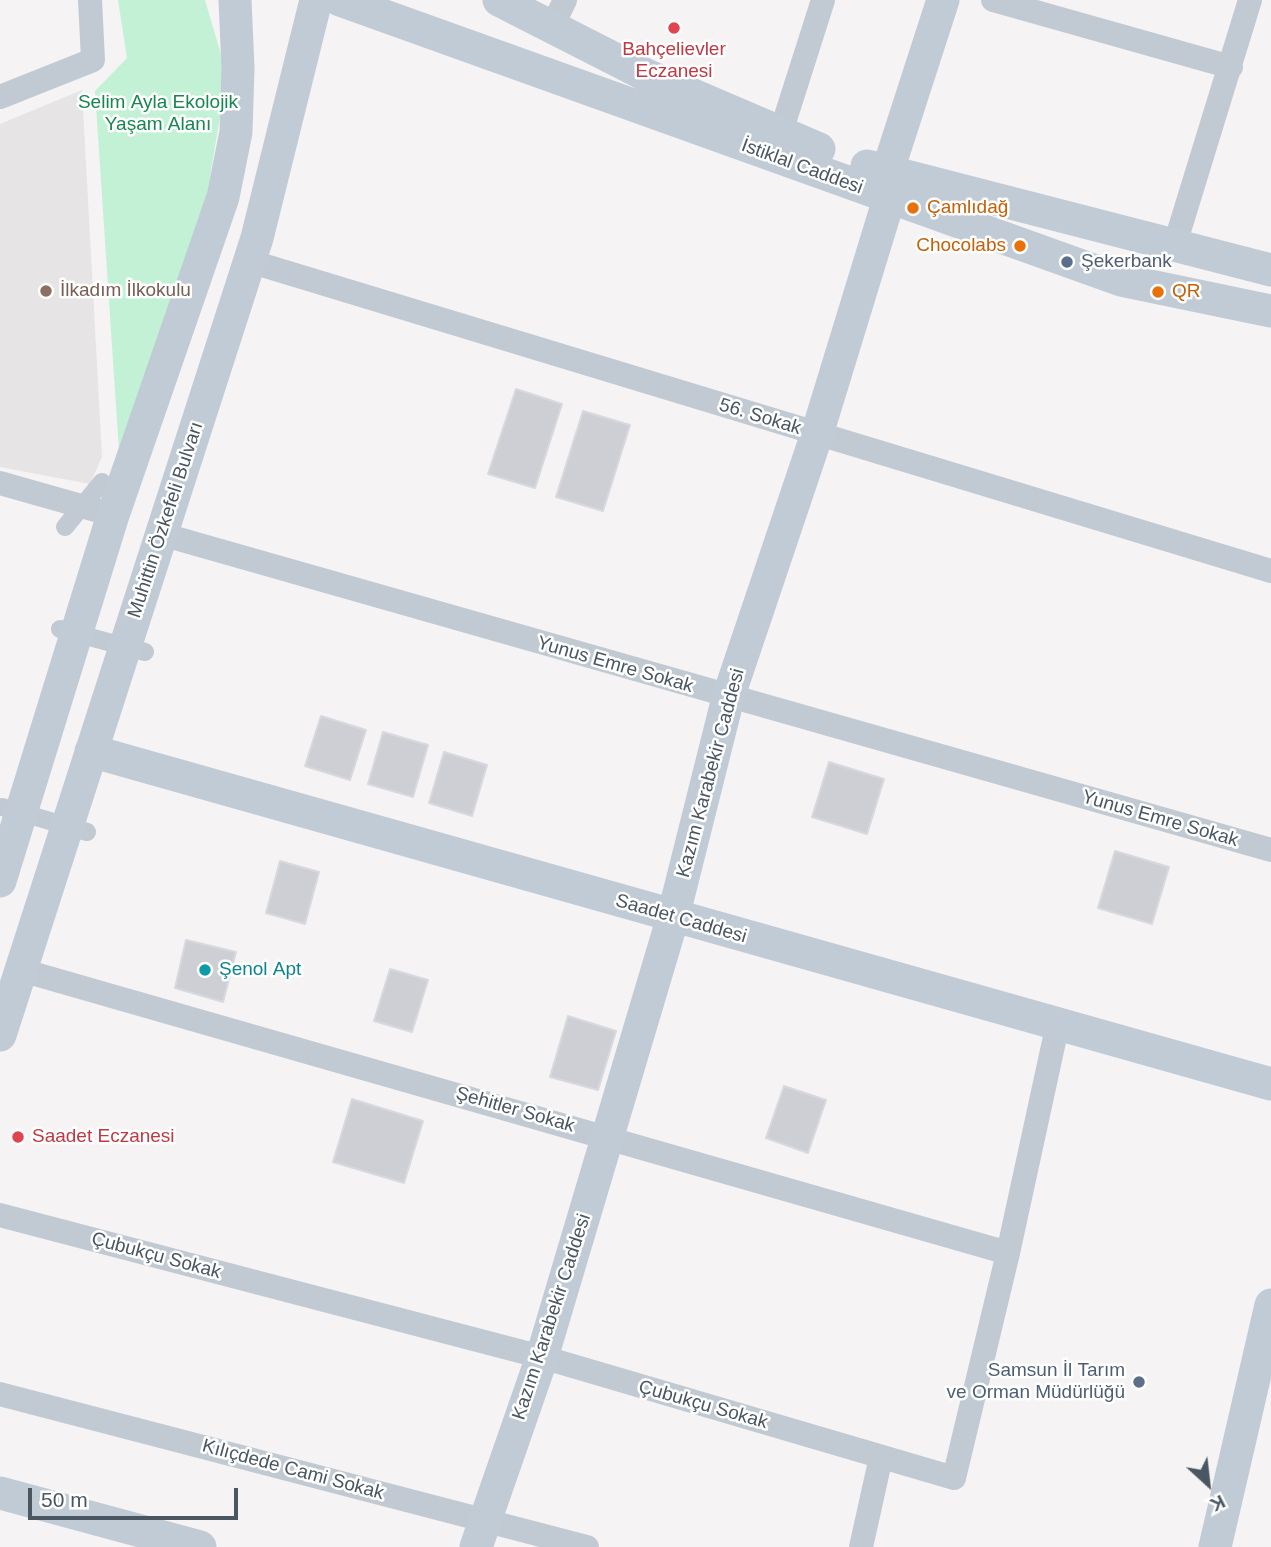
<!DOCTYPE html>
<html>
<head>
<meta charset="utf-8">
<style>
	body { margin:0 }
	#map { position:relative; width:1271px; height:1547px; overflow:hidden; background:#f5f3f3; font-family:Helvetica,sans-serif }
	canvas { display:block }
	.north { position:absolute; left:1173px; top:1449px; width:70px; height:70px; -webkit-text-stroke:5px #fff; paint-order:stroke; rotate:153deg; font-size:19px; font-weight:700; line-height:28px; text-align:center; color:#4a5661 }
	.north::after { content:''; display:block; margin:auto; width:24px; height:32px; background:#4a5661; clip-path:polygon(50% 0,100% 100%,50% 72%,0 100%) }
	.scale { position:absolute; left:28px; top:1488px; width:210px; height:32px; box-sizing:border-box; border:4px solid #4a5661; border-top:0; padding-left:9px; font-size:21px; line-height:24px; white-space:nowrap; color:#4a5661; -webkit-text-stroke:5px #fff; paint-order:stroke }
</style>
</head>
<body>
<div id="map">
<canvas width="1271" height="1547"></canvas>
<div class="north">K</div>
<div class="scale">50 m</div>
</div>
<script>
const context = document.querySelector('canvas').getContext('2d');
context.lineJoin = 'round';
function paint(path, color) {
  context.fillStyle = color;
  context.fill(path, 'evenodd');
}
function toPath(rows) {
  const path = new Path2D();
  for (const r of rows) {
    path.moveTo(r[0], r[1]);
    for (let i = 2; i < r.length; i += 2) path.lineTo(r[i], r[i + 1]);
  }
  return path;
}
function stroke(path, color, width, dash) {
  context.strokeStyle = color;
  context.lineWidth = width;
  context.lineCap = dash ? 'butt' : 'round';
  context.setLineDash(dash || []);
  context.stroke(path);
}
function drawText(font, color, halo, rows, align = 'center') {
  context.font = font + ' Helvetica,sans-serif';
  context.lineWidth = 5;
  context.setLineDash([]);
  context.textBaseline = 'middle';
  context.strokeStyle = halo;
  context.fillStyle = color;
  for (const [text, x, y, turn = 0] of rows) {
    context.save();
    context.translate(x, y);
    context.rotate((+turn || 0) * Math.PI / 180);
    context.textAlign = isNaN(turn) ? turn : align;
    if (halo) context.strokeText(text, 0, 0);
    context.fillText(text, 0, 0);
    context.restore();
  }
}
const education = toPath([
	[82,90,102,457,90,484,0,467,0,124]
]);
const green = toPath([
	[118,0,205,0,227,75,204,212,119,451,95,91,127,58]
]);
const building = toPath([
	[516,389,562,404,535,488,488,474,516,389],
	[583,411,630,425,603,511,556,497,583,411],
	[321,716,366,730,350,780,305,766,321,716],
	[383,732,428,745,413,797,368,784,383,732],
	[444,752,487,765,472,816,429,803,444,752],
	[829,762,884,779,867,834,812,817,829,762],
	[1115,851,1169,867,1152,924,1098,908,1115,851],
	[280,861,319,872,305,924,266,913,280,861],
	[186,940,236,952,223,1002,175,988,186,940],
	[390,969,428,980,412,1032,374,1021,390,969],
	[568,1016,616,1031,598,1090,550,1077,568,1016],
	[784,1086,826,1100,808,1153,766,1138,784,1086],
	[352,1099,423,1121,404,1183,333,1162,352,1099]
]);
const pedestrian = toPath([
	[65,527,102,482],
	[60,629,145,652],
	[2,807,87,832]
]);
const minor = toPath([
	[993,0,1231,67],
	[551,29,565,0],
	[0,97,93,60,90,0],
	[780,135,823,0],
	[1175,244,1250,0],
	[249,261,1271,571],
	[0,483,113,515],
	[161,534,1271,850],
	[21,970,1008,1253],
	[0,1215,542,1357,954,1478,1008,1253,1058,1023],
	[0,1394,587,1547],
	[861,1547,881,1457]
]);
const secondary = toPath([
	[340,0,1121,280,1271,311],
	[499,0,646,75,819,149],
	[867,166,1271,270],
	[91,751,1271,1084],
	[0,881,113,515,223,197,236,132,238,68,235,0],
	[0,1035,257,238,316,0],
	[0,1493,200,1547],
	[476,1547,542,1357,673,917,728,698,817,434,889,199,887,173,943,0],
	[1215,1547,1271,1305]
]);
const markers = [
	[674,28,7,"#e0444e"],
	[913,208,7,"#e8710a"],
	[1020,246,7,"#e8710a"],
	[1067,262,7,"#5c6f8a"],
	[46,291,7,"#8d6e63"],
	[1158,292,7,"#e8710a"],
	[205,970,7,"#0f9aa8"],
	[18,1137,7,"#e0444e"],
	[1139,1382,7,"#5c6f8a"]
];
const healthNames = [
	["Bahçelievler",674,50],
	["Eczanesi",674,72],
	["Saadet Eczanesi",32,1137,"left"]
];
const parkNames = [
	["Selim Ayla Ekolojik",158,103],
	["Yaşam Alanı",158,125]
];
const streetNames = [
	["İstiklal Caddesi",802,167,20],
	["56. Sokak",760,417,17],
	["Muhittin Özkefeli Bulvarı",166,520,-72],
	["Yunus Emre Sokak",615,665,16],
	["Kazım Karabekir Caddesi",711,773,-75],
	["Yunus Emre Sokak",1160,819,16],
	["Saadet Caddesi",681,919,16],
	["Şehitler Sokak",515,1110,16],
	["Çubukçu Sokak",156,1256,15],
	["Kazım Karabekir Caddesi",552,1317,-72],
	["Çubukçu Sokak",703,1405,16],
	["Kılıçdede Cami Sokak",293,1470,15]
];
const foodNames = [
	["Çamlıdağ",927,208],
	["Chocolabs",1006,246,"right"],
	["QR",1172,292]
];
const serviceNames = [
	["Şekerbank",1081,262],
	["Samsun İl Tarım",1125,1371,"right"],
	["ve Orman Müdürlüğü",1125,1393,"right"]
];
const educationNames = [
	["İlkadım İlkokulu",60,291]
];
const cultureNames = [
	["Şenol Apt",219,970]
];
paint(education, '#e6e4e5');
paint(green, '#c3f1d5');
paint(building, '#cdcfd5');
stroke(building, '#d7d9de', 2);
stroke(pedestrian, '#c1cad2', 18);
stroke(minor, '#c1cad2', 24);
stroke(secondary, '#c1cbd6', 33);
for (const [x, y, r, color] of markers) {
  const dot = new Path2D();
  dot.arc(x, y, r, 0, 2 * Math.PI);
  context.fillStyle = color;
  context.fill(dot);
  stroke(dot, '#fff', 2.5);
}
drawText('19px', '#be3a42', '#fff', healthNames);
drawText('19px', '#17864f', '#fff', parkNames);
drawText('19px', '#4a5661', '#fff', streetNames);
drawText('19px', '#c56008', '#fff', foodNames, 'left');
drawText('19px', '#4e5e75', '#fff', serviceNames, 'left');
drawText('19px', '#785e54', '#fff', educationNames, 'left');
drawText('19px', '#0d838f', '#fff', cultureNames, 'left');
</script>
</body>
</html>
